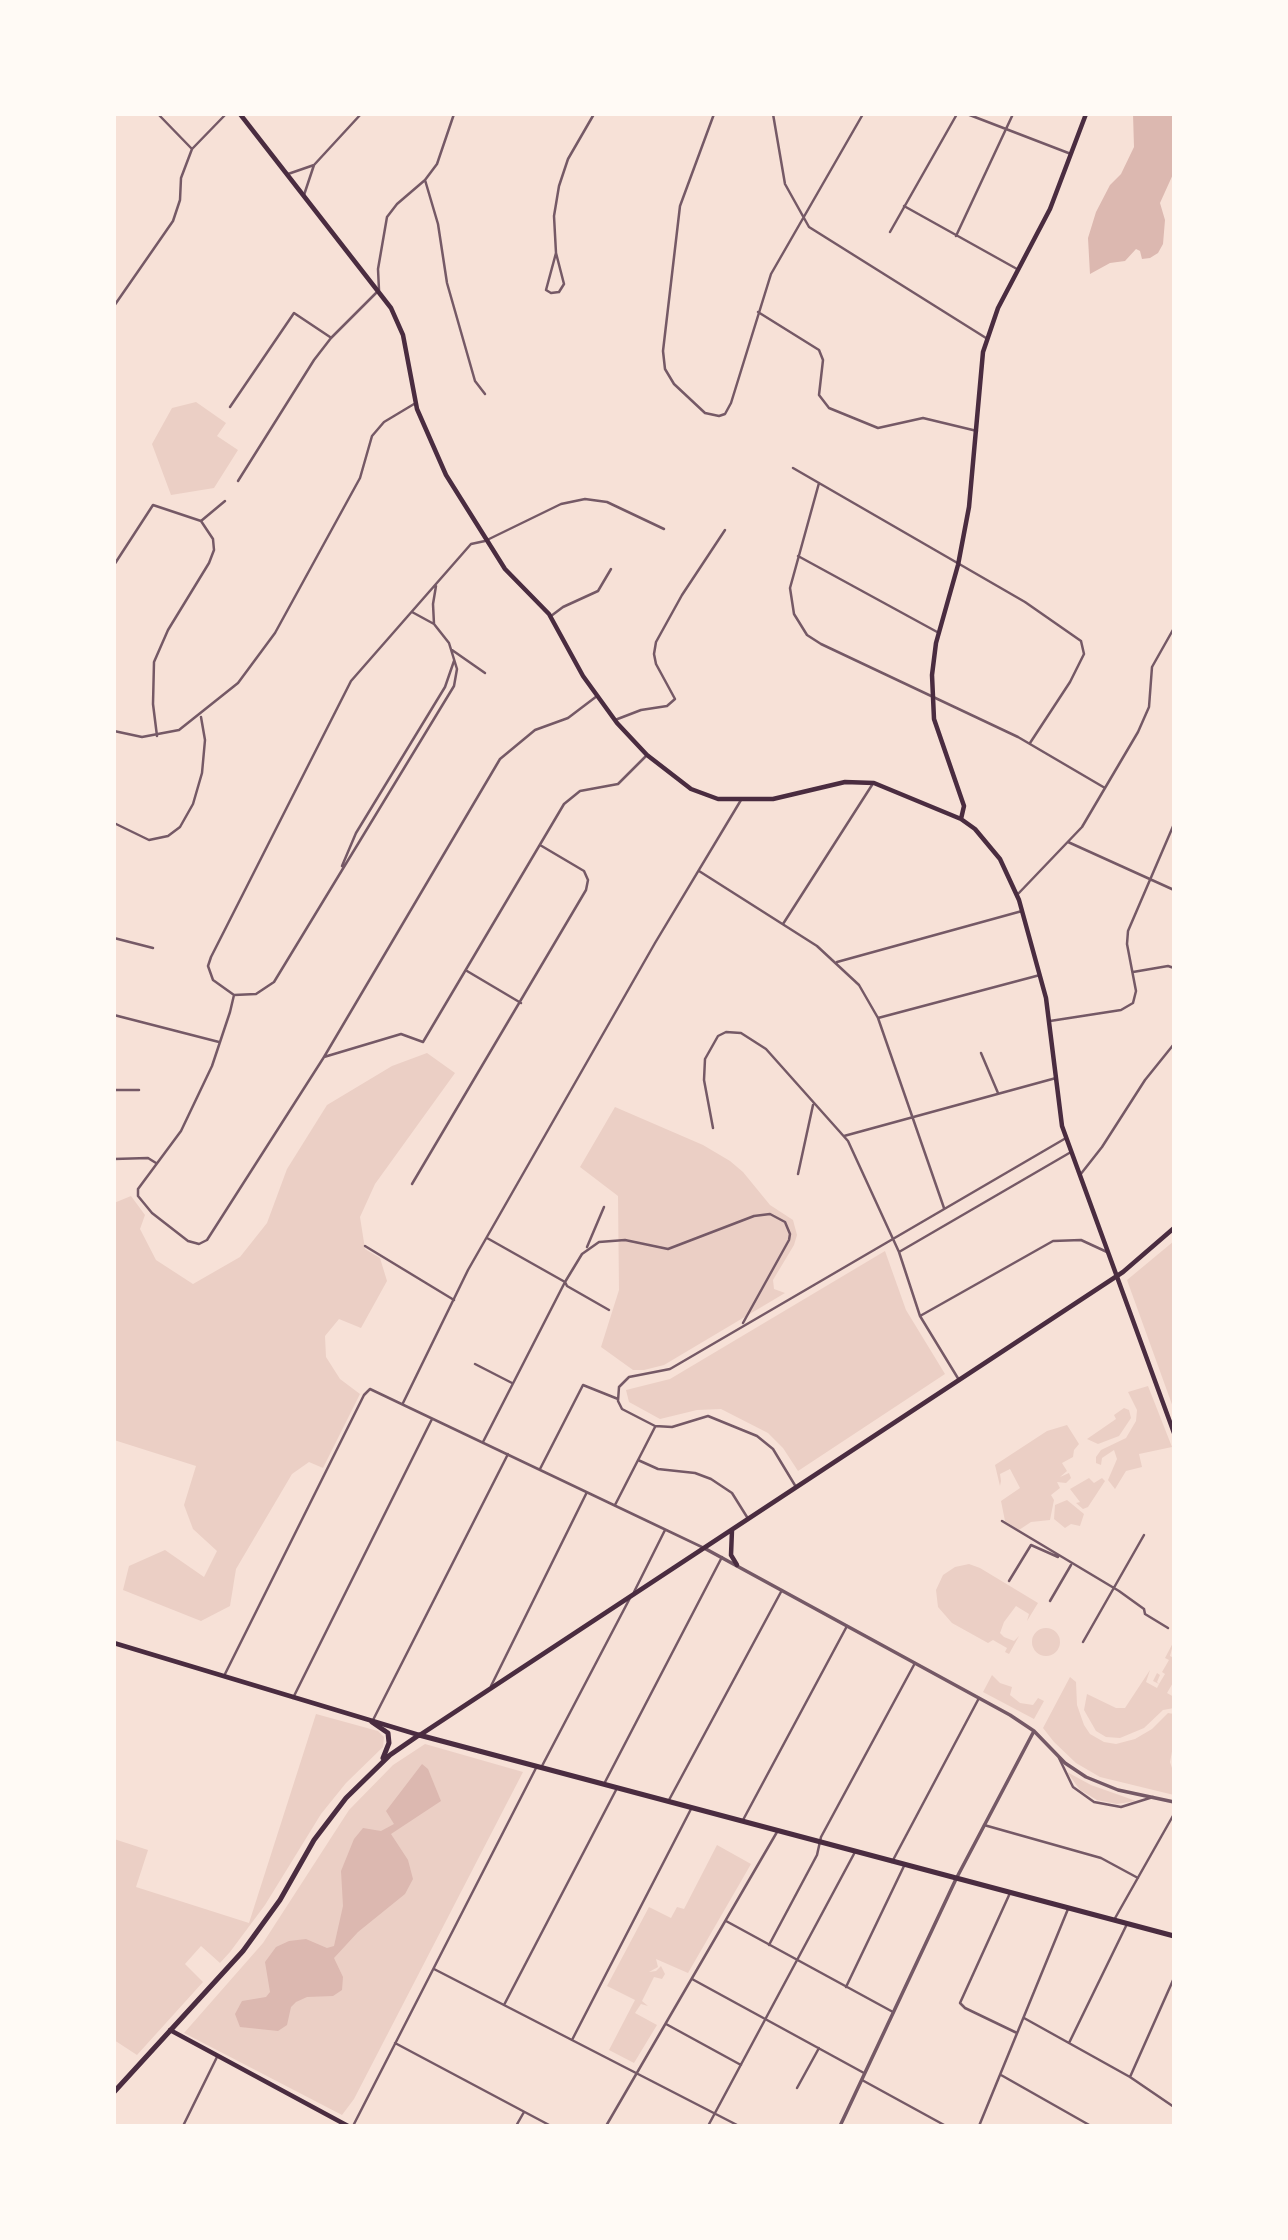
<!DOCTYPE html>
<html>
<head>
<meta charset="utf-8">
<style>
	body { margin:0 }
	#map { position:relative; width:1288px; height:2240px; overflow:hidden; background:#f7e1d7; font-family:"Space Grotesk",sans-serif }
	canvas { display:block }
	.frame { position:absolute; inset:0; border:116px solid #fffaf5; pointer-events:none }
</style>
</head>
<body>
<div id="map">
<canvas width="1288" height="2240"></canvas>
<div class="frame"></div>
</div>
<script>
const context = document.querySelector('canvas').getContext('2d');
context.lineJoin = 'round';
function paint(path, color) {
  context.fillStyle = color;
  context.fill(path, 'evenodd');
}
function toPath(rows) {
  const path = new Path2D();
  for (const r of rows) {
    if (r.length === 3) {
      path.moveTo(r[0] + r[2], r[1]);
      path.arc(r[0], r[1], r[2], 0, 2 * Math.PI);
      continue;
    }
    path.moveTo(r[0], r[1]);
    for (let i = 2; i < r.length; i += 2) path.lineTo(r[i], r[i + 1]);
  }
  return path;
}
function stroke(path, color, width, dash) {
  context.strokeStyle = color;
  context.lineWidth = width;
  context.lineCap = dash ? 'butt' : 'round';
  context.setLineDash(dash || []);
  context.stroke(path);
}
const green = toPath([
	[196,402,226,423,217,436,238,450,214,488,171,495,152,444,172,408],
	[427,1053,455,1073,375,1184,360,1217,365,1249,380,1258,387,1281,361,1328,339,1319,325,1336,326,1357,340,1379,360,1394,323,1468,309,1462,292,1474,236,1569,230,1606,201,1621,123,1590,129,1566,165,1550,204,1577,217,1551,193,1529,184,1505,196,1466,114,1440,114,1203,131,1196,145,1215,140,1229,156,1260,193,1284,240,1257,267,1223,287,1169,327,1105,392,1066],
	[615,1107,703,1145,730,1161,743,1172,770,1205,793,1220,797,1235,794,1245,773,1280,774,1289,785,1293,664,1365,644,1370,633,1370,601,1347,619,1290,618,1196,580,1167],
	[1174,1241,1174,1410,1127,1280],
	[885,1251,906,1310,945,1374,798,1471,783,1448,768,1433,721,1409,697,1410,660,1419,629,1402,626,1390,670,1379],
	[1148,1386,1172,1447,1139,1454,1142,1467,1126,1471,1115,1489,1108,1480,1117,1459,1114,1450,1102,1458,1101,1465,1096,1463,1096,1457,1101,1450,1126,1438,1136,1421,1137,1410,1128,1392],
	[1124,1408,1129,1410,1131,1418,1119,1436,1098,1444,1087,1439,1116,1419,1114,1415],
	[1067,1425,1079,1444,1074,1450,1073,1457,1062,1463,1067,1471,1060,1477,1069,1473,1071,1478,1066,1483,1057,1482,1060,1488,1051,1495,1054,1500,1050,1520,1031,1522,1019,1530,1005,1521,1001,1501,1020,1488,1010,1469,1000,1474,1001,1481,1000,1486,995,1465,1047,1431],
	[1089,1478,1094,1483,1102,1478,1105,1481,1088,1507,1083,1509,1076,1503,1080,1502,1070,1489],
	[1067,1500,1084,1514,1080,1526,1071,1524,1065,1528,1054,1519,1055,1505],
	[969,1564,980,1568,1038,1603,1027,1621,1029,1614,1016,1606,1004,1622,1000,1633,1004,1637,1014,1641,1019,1636,1009,1654,1005,1652,1007,1648,993,1640,988,1643,952,1623,938,1607,936,1590,943,1575,955,1567],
	[1046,1642,14],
	[1174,1641,1170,1656,1174,1658,1174,1681,1167,1693,1174,1697,1174,1708,1163,1710,1144,1728,1120,1738,1106,1737,1096,1731,1084,1710,1087,1694,1116,1708,1125,1708,1150,1670,1146,1682,1157,1688,1159,1684,1153,1681,1157,1673,1160,1675,1157,1682,1159,1684,1165,1674,1162,1672,1169,1660,1165,1658],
	[992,1675,1000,1683,1012,1687,1010,1695,1020,1703,1033,1705,1038,1698,1044,1701,1034,1719,983,1692],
	[1070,1677,1076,1682,1077,1705,1084,1725,1090,1734,1104,1742,1116,1744,1135,1739,1152,1729,1168,1713,1174,1714,1174,1741,1170,1762,1174,1774,1174,1795,1100,1777,1076,1763,1054,1742,1043,1728],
	[316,1714,378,1731,384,1737,383,1747,346,1783,321,1814,265,1905,230,1952,220,1963,201,1946,185,1964,203,1982,137,2055,114,2040,114,1839,148,1850,136,1887,249,1923],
	[425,1744,523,1772,354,2099,342,2115,184,2033,263,1943,349,1810,393,1765],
	[1067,1772,1091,1785,1136,1801,1117,1804,1097,1800,1080,1790],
	[717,1845,751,1864,688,1973,656,1959,658,1967,649,1972,656,1971,661,1966,665,1974,662,1979,654,1977,642,2001,648,2006,641,2004,635,2013,657,2025,634,2063,609,2050,635,2000,607,1986,649,1907,671,1918,677,1907,684,1909]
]);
const water = toPath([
	[1133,114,1174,114,1174,172,1160,203,1165,220,1163,244,1158,253,1150,258,1142,259,1140,251,1136,249,1125,261,1110,263,1090,274,1088,238,1096,212,1110,185,1121,174,1134,147],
	[422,1764,428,1769,441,1801,391,1834,408,1860,413,1879,405,1894,358,1932,334,1958,343,1977,342,1990,333,1996,307,1997,296,2002,291,2007,287,2025,278,2031,240,2027,235,2014,242,2001,266,1997,270,1992,265,1962,276,1947,289,1941,306,1939,327,1948,334,1946,343,1906,341,1871,354,1839,363,1828,381,1831,394,1824,386,1811]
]);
const pedestrian = toPath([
	[1002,1521,1119,1591,1144,1609,1145,1614,1168,1628],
	[1009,1581,1031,1545,1058,1557],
	[1050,1601,1071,1565],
	[1083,1642,1144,1535]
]);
const minor = toPath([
	[158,114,192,149],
	[714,114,680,206,663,351,665,369,674,384,705,413,719,416,725,414,731,403,771,274,863,114],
	[773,114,785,184,809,227,986,338],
	[967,114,1071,154],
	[288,174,314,165],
	[425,180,438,224,447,283,475,381,485,394],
	[304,195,314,165,361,114],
	[904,206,1017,269],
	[890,232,957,114],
	[956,236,1013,114],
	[556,253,546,290,551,293,559,292,564,284,556,253,554,216,559,186,568,159,594,114],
	[114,306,173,221,180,200,181,178,192,149,226,114],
	[758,312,819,350,823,360,819,395,829,408,878,428,923,418,977,431],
	[230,407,294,313,330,337],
	[793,468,1025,602,1081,641,1084,654,1070,682,1030,743],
	[238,481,314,360,331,338,379,290,378,269,387,217,397,204,425,180,437,164,454,114],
	[819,483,790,588,794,614,807,635,821,644,1018,737,1105,788],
	[201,521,225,501],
	[798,556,939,633],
	[114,565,153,505,201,521,213,539,214,550,209,563,168,630,154,662,153,704,157,736],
	[551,616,563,607,598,591,611,569],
	[434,624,433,604,436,586],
	[452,650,485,673],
	[597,696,568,718,535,730,500,759,324,1057,207,1240,199,1244,188,1241,152,1213,138,1196,138,1189,181,1131,212,1066,230,1012,234,995,213,980,208,966,211,957,351,681,471,544,485,541,561,504,585,499,607,502,664,529],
	[615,720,641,710,667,706,675,699,656,664,654,654,656,642,682,595,725,530],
	[114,731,142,737,179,730,238,683,275,633,360,478,372,436,384,422,414,404],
	[114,823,149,840,168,836,180,827,193,804,202,773,205,740,201,717],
	[1068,842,1174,890],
	[342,866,356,833,445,687,454,661],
	[699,871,817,946,859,985,878,1018,944,1208],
	[1017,895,1082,827,1138,732,1149,707,1152,667,1174,628],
	[783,924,872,785],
	[114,938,153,948],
	[837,962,1022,911],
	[467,971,521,1003],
	[1133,972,1168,966,1174,968],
	[234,995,256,994,274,982,454,686,457,669,449,643,434,624,412,612],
	[114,1015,219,1042],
	[878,1018,1040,975],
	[1050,1021,1121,1010,1133,1003,1136,991,1127,944,1128,931,1174,824],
	[981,1053,998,1093],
	[324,1057,401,1034,423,1042,564,804,580,791,618,784,646,756],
	[114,1090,139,1090],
	[713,1128,704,1080,705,1059,718,1036,726,1032,741,1033,766,1049,848,1141,899,1252,920,1316,959,1380],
	[844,1136,1056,1078],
	[114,1159,148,1158,156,1163],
	[798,1174,813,1105],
	[1080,1175,1102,1147,1145,1080,1174,1044],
	[412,1184,586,890,588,880,584,871,540,845],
	[487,1238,565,1282,582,1254,599,1242,625,1240,668,1249,754,1216,770,1214,785,1222,790,1234,789,1240,743,1323],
	[365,1246,454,1300],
	[587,1247,604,1207],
	[899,1252,1071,1152],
	[920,1316,1053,1241,1081,1240,1107,1252],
	[475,1364,512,1383],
	[403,1403,468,1270,655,943,741,800],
	[483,1442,565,1282,567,1286,609,1310],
	[638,1460,658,1469,695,1473,711,1479,732,1493,747,1517],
	[540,1469,583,1385,618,1399],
	[796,1487,773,1449,757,1436,708,1416,672,1427,655,1426,622,1409,618,1401,619,1387,629,1377,670,1369,1066,1138],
	[615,1505,655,1427],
	[634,1592,665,1530],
	[224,1676,364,1395,370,1389,704,1548],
	[491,1686,587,1492],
	[293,1698,432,1419],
	[372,1722,508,1454],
	[1059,1758,1073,1787,1094,1802,1121,1807,1153,1797],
	[542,1766,630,1598],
	[604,1784,722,1557],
	[669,1800,782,1590],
	[743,1820,847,1626],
	[984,1825,1101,1858,1138,1878],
	[892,1862,979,1698],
	[1010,1893,960,2003,965,2008,1017,2033],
	[1114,1920,1174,1814],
	[726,1921,893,2012],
	[769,1945,817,1855,821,1837,915,1663],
	[434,1969,739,2126],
	[692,1979,864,2073],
	[846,1987,904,1866],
	[504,2005,616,1790],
	[1024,2018,1130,2077,1174,2107],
	[666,2024,741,2065],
	[572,2040,691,1809],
	[395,2043,551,2126],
	[1069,2043,1127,1924],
	[1001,2075,1091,2126],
	[1130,2077,1174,1978],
	[862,2080,946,2126],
	[797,2088,819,2048],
	[183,2126,217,2057],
	[353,2126,536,1768],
	[516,2126,524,2112],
	[606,2126,777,1832],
	[708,2126,855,1852],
	[979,2126,1068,1909]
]);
const tertiary = toPath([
	[704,1548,1010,1715,1034,1731,1065,1763,1086,1777,1118,1790,1174,1802],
	[840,2126,956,1879,1034,1731]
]);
const secondary = toPath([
	[240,114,391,308,403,335,417,409,446,475,505,569,549,614,583,676,617,723,647,755,691,789,718,799,773,799,845,782,874,783,961,819,975,829,1000,859,1019,900,1046,998,1062,1126,1174,1433],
	[961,819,964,806,934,719,932,675,936,643,958,565,969,507,983,352,998,308,1050,209,1086,114],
	[114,1643,419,1735],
	[170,2030,348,2126]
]);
const primary = toPath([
	[732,1530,731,1555,737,1565],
	[420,1735,1123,1272,1174,1228]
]);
const trunk = toPath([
	[372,1722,388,1733,389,1743,383,1758],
	[114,2092,243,1951,280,1900,314,1840,346,1798,390,1755,419,1735,1174,1936]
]);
paint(green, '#ebcfc5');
paint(water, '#dcb8b0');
stroke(pedestrian, '#755966', 2.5);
stroke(minor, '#755966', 2.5);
stroke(tertiary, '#755966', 3.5);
stroke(secondary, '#4a2c40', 4.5);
stroke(primary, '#4a2c40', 4.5);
stroke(trunk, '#4a2c40', 5);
</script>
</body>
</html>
